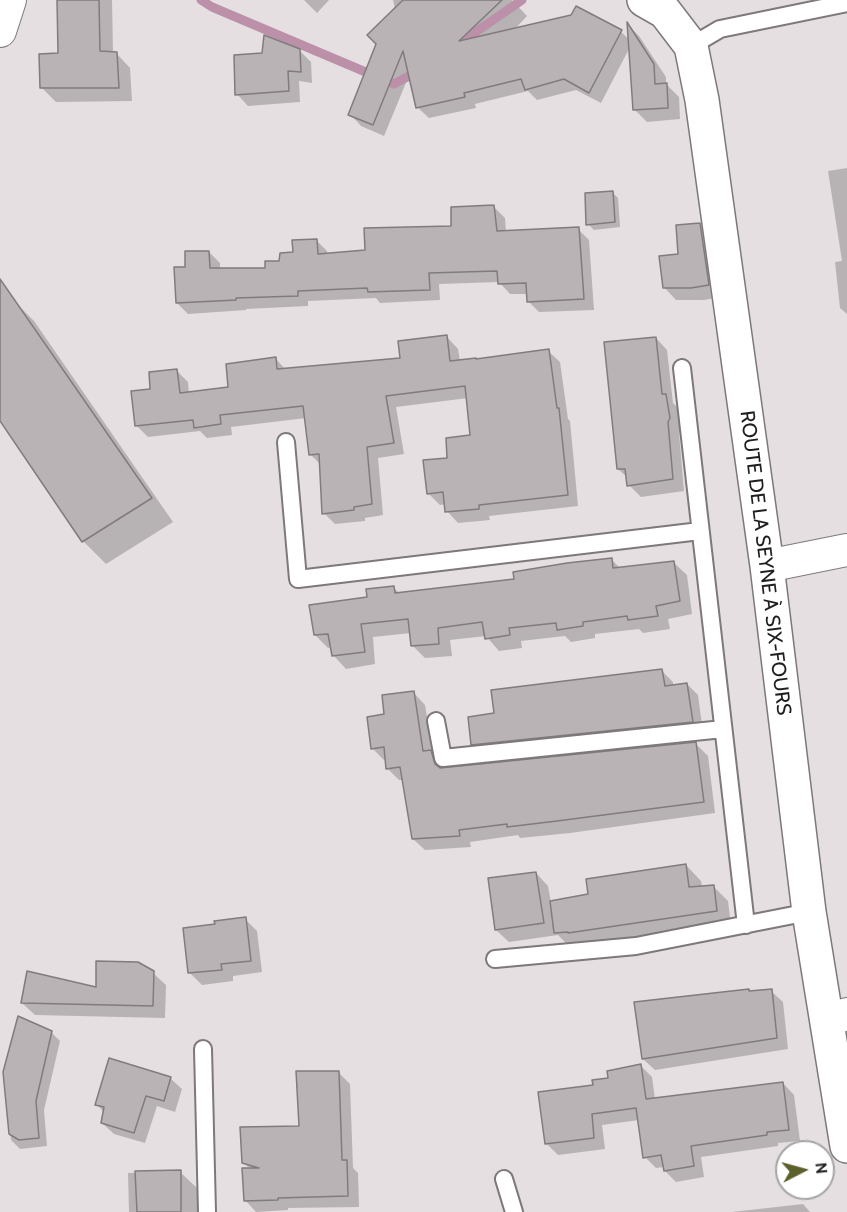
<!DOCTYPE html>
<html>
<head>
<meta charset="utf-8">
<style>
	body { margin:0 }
	#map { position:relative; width:847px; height:1212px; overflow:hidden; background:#e5dfe2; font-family:Cabin,sans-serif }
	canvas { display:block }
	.north { position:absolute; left:775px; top:1140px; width:60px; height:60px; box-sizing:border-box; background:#fff; border:2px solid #a5a5a5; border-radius:50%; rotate:84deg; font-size:16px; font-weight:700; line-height:24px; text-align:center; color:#1f1d1e }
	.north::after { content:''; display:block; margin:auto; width:21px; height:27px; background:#5d602d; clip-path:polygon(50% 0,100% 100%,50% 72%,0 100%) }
</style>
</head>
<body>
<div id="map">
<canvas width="847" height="1212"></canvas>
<div class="north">N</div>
</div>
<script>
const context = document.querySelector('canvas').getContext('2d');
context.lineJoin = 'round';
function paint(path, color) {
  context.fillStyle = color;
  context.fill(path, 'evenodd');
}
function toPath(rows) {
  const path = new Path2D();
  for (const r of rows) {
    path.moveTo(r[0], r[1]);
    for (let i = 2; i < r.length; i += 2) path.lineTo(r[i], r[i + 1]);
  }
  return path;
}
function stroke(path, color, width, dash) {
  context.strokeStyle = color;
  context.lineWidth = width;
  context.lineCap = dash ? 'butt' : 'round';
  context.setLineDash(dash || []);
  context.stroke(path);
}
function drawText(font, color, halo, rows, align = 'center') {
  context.font = font + ' Cabin,sans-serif';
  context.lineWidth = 5;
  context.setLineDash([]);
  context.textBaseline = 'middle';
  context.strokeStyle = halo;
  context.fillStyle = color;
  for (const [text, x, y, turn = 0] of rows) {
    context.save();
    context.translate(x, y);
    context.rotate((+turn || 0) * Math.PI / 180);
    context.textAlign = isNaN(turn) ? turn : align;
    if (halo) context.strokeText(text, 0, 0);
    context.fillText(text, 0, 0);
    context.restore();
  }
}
const shadow = toPath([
	[58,0,112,0,113,53,116,53,130,68,132,101,56,102,42,88,59,55],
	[304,0,329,0,317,13],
	[393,0,512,0,527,16,514,30,572,17,577,8,621,32,630,40,629,26,639,36,666,77,666,84,679,97,680,119,647,122,634,109,630,47,601,103,576,90,537,100,528,91,475,104,476,108,429,118,417,107,410,73,384,136,361,126,350,114,395,9],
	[299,50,311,62,312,83,299,81,300,102,248,106,237,94],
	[847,168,847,314,840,308,835,262,842,261,828,171],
	[612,192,618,198,620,227,594,230,588,224],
	[494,207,505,218,506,232,578,229,589,240,594,310,539,312,528,301,528,294,510,294,499,282,439,284,440,300,380,303,376,298,308,301,308,306,246,309,246,310,188,314,177,303,187,268,209,252,220,263,220,269,267,270,316,240,327,251,327,255,367,252,452,227],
	[700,224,712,237,720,297,704,300,676,300,664,287,680,256],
	[0,291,11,298,34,321,173,522,106,564,83,541,0,418],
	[447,337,458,349,460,361,548,351,560,362,568,419,570,421,578,506,489,516,490,520,458,523,447,511,446,504,440,505,428,493,448,459,472,437,468,398,396,407,404,454,378,458,383,515,365,518,365,521,335,524,324,513,321,465,310,454,306,418,231,427,232,435,207,438,200,431,148,437,136,425,152,390,177,371,188,382,189,394,229,388,276,359,286,370,402,359],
	[656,338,667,350,673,403,677,407,681,433,679,433,684,491,641,497,629,485,628,478,618,469],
	[612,560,621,569,674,563,687,575,692,614,668,619,670,629,643,633,639,629,595,634,595,638,571,642,565,636,521,641,522,648,499,651,486,636,450,640,452,656,425,658,412,645,411,633,373,637,375,664,346,669,334,656,332,647,328,648,315,635,369,599,393,587,400,594,515,580],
	[662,671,673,682,673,686,687,684,698,695,703,732,484,755,473,744,495,715],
	[414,693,425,705,433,754,442,763,444,769,696,744,708,756,715,813,570,833,520,838,518,835,470,842,471,847,425,850,413,839,404,780,399,780,387,768,387,760,384,760,372,748,386,715],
	[686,865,701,881,702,887,713,886,728,901,731,926,571,948,558,935,509,942,496,930,536,873,548,886,551,903,590,895],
	[245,919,257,931,262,972,233,976,233,981,202,985,190,973],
	[153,973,166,985,165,1018,35,1015,22,1003,97,989],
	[771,991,783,1002,788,1049,655,1070,643,1059],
	[51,1032,60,1041,44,1110,47,1146,20,1149,11,1140,5,1072],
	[641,1066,652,1077,655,1099,783,1083,794,1095,800,1141,778,1143,778,1146,701,1157,704,1177,676,1182,665,1171,664,1167,656,1168,645,1157,639,1120,602,1125,605,1149,558,1155,546,1143,595,1086],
	[339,1073,350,1084,353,1168,358,1173,359,1207,288,1208,288,1210,256,1212,245,1200,251,1170,244,1163,300,1127],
	[170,1078,182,1089,175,1112,157,1106,145,1143,114,1134,102,1123,104,1112,96,1104],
	[180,1172,197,1188,197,1212,129,1212,128,1173],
	[803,1204,810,1212,732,1212]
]);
const stream = toPath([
	[201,0,212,7,394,84,418,71],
	[454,47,522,0]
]);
const building = toPath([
	[57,0,99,0,100,51,117,52,119,88,40,88,39,54,58,53,57,0],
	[403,0,502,0,459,41,571,15,576,6,622,30,589,93,564,79,525,90,521,79,464,93,465,97,416,108,403,51,373,125,348,115,376,44,367,35,403,0],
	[627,22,654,64,655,84,667,83,668,108,633,110,627,22],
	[264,35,300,49,301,72,288,71,289,91,235,95,234,55,262,53,264,35],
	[613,191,615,222,586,225,585,193,613,191],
	[494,205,497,231,579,227,584,299,527,302,526,283,498,284,497,271,429,273,430,290,368,292,367,288,298,291,298,296,236,298,236,300,176,303,174,267,185,267,185,251,209,251,210,268,265,268,265,261,279,261,280,253,293,252,292,240,317,239,318,254,365,250,364,228,451,226,451,207,494,205],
	[700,223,709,285,691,288,663,288,659,256,678,254,676,225,700,223],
	[0,279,152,498,82,542,0,421,0,279],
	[447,335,450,361,476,358,476,359,549,349,557,408,559,408,568,495,479,505,479,509,445,512,443,492,427,494,423,460,447,458,446,438,470,435,465,386,386,396,394,443,367,447,372,504,354,507,354,510,322,514,319,454,309,455,303,406,220,415,221,424,194,428,193,420,135,426,131,391,150,389,149,372,177,369,180,393,228,387,226,364,276,357,277,369,400,358,398,341,447,335],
	[656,337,662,394,666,394,670,418,668,422,673,479,627,486,625,469,617,469,604,342,656,337],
	[612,558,613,568,674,561,680,601,656,606,658,616,628,620,627,616,583,622,583,626,557,630,556,623,509,628,510,635,485,639,482,622,438,628,439,644,411,646,408,619,361,624,365,652,332,656,328,634,314,635,309,605,367,597,366,589,394,586,395,593,514,579,513,572,567,563,612,558],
	[662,669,665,686,687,683,693,722,471,745,468,717,494,713,491,690,662,669],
	[414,691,423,751,431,750,435,764,440,768,696,742,704,802,557,821,507,827,507,824,459,830,460,836,412,839,400,767,386,769,384,747,371,749,367,717,384,714,382,695,414,691],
	[686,864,689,887,714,885,717,911,568,933,568,932,554,933,550,901,588,894,586,879,686,864],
	[536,872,544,923,495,930,488,878,536,872],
	[246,917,251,961,221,964,222,970,188,973,183,928,215,924,214,921,246,917],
	[96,961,138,962,154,971,153,1006,21,1003,27,971,96,987,96,961],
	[749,989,749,991,772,989,777,1038,642,1059,634,1002,749,989],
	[18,1016,52,1031,36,1101,39,1138,19,1140,9,1134,3,1072,18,1016],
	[109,1058,171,1077,164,1101,146,1096,134,1133,101,1123,104,1107,95,1105,109,1058],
	[641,1064,646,1099,783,1082,789,1130,767,1132,767,1135,691,1146,694,1166,664,1171,661,1155,643,1158,636,1108,592,1114,594,1138,545,1144,538,1092,593,1085,592,1080,608,1078,607,1071,641,1064],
	[296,1071,339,1071,342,1160,347,1160,348,1196,278,1198,278,1200,244,1201,242,1168,259,1168,242,1163,240,1127,299,1126,296,1071],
	[181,1170,181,1212,137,1212,135,1171,181,1170]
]);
const lane = toPath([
	[691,46,720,29,847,3],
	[682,368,746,925],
	[286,442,298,579,700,531],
	[436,721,443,758,723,729],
	[495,959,636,946,809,912],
	[203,1049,207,1212],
	[504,1179,514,1212]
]);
const street = toPath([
	[0,31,10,0],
	[767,566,847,550],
	[827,1020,847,1014]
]);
const secondary = toPath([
	[644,0,665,12,691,46,702,100,767,566,809,912,847,1146]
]);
const streetNames = [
	["ROUTE DE LA SEYNE À SIX-FOURS",765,563,83]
];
paint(shadow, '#0003');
stroke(stream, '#bb90a8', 9);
paint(building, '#b9b3b6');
stroke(building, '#817b7e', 1.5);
stroke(lane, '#7e787b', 20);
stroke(street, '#7e787b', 34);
stroke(secondary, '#7e787b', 36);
stroke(lane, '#fff', 16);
stroke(street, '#fff', 32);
stroke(secondary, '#fff', 33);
drawText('20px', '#1f1d1e', '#fff', streetNames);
</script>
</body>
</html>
